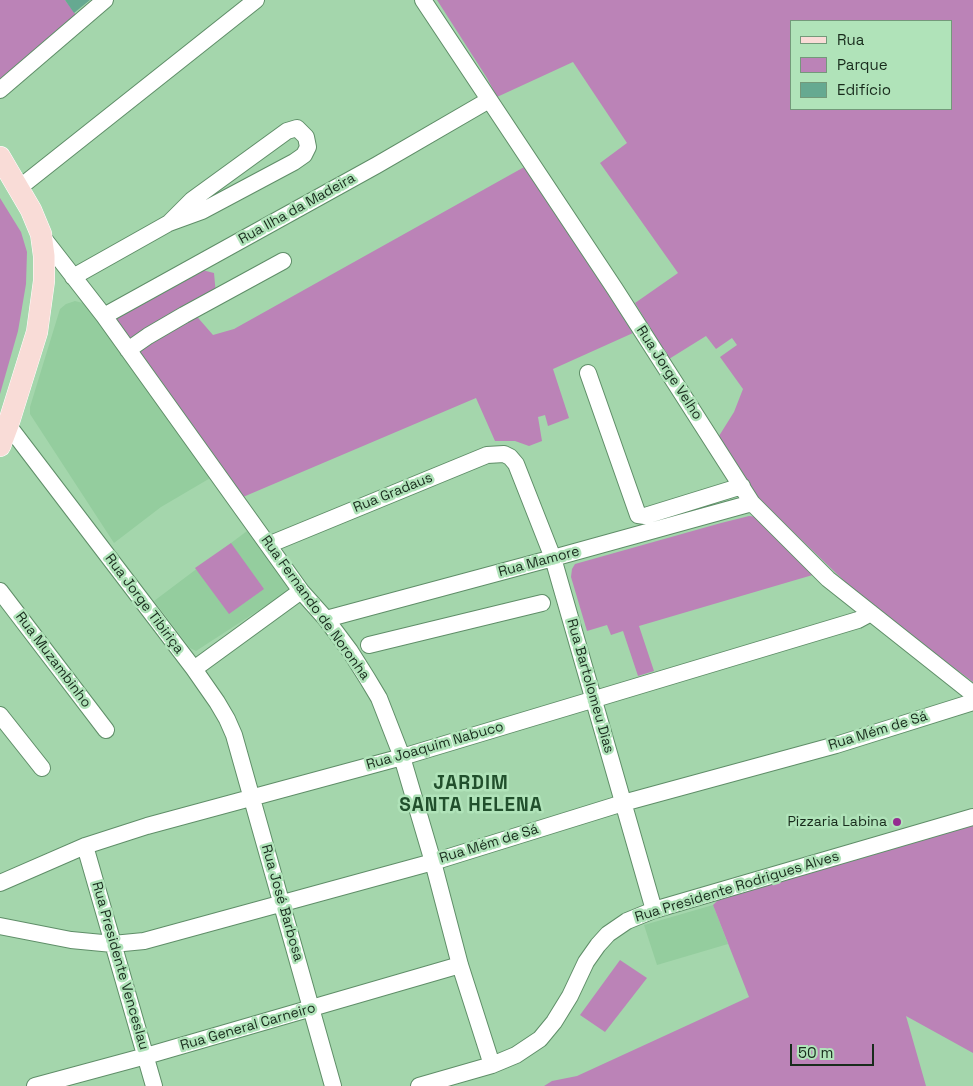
<!DOCTYPE html>
<html>
<head>
<meta charset="utf-8">
<style>
	body { margin:0 }
	#map { position:relative; width:973px; height:1086px; overflow:hidden; background:#a4d6ac; font-family:"Space Grotesk",sans-serif }
	canvas { display:block }
	.legend { position:absolute; left:790px; top:20px; width:162px; height:90px; box-sizing:border-box; background:#b0e3b9; border:1px solid #73997a; margin:0; padding:6px 9px; list-style:none; font-size:15px; color:#182b1c }
	.legend li { display:flex; align-items:center; gap:10px; height:25px }
	.legend b { width:25px; border:1px solid #73997a }
	.scale { position:absolute; left:790px; top:1044px; width:84px; height:22px; box-sizing:border-box; border:2px solid #182b1c; border-top:0; padding-left:6px; font-size:15px; line-height:18px; white-space:nowrap; color:#182b1c; -webkit-text-stroke:4px #b0e3b9; paint-order:stroke }
</style>
</head>
<body>
<div id="map">
<canvas width="973" height="1086"></canvas>
<ul class="legend">
<li><b style="height:6px;background:#f9dcd7"></b>Rua</li>
<li><b style="height:14px;background:#bb83b7"></b>Parque</li>
<li><b style="height:14px;background:#66a991"></b>Edifício</li>
</ul>
<div class="scale">50 m</div>
</div>
<script>
const context = document.querySelector('canvas').getContext('2d');
context.lineJoin = 'round';
function paint(path, color) {
  context.fillStyle = color;
  context.fill(path, 'evenodd');
}
function toPath(rows) {
  const path = new Path2D();
  for (const r of rows) {
    path.moveTo(r[0], r[1]);
    for (let i = 2; i < r.length; i += 2) path.lineTo(r[i], r[i + 1]);
  }
  return path;
}
function stroke(path, color, width, dash) {
  context.strokeStyle = color;
  context.lineWidth = width;
  context.lineCap = dash ? 'butt' : 'round';
  context.setLineDash(dash || []);
  context.stroke(path);
}
function drawText(font, color, halo, rows, align = 'center') {
  context.font = font + ' "Space Grotesk",sans-serif';
  context.lineWidth = 5;
  context.setLineDash([]);
  context.textBaseline = 'middle';
  context.strokeStyle = halo;
  context.fillStyle = color;
  for (const [text, x, y, turn = 0] of rows) {
    context.save();
    context.translate(x, y);
    context.rotate((+turn || 0) * Math.PI / 180);
    context.textAlign = isNaN(turn) ? turn : align;
    if (halo) context.strokeText(text, 0, 0);
    context.fillText(text, 0, 0);
    context.restore();
  }
}
const built = toPath([
	[75,301,83,303,90,308,212,477,161,507,114,543,30,414,30,407,60,309,66,304],
	[247,531,290,590,196,651,190,648,154,601],
	[713,905,728,944,657,965,644,925]
]);
const green = toPath([
	[0,0,65,0,76,15,0,86],
	[437,0,973,0,973,682,864,600,760,500,745,480,719,436,734,412,743,389,720,357,737,345,732,338,716,349,706,336,669,359,635,303,678,273,600,163,627,143,573,62,497,97,487,78],
	[792,21,952,21,952,109,792,109],
	[526,166,633,333,553,369,569,418,548,426,545,415,538,417,542,441,529,446,515,441,495,441,476,398,243,497,114,317,202,270,214,273,216,295,186,304,213,335,234,329],
	[0,198,21,232,27,252,26,284,18,331,0,394],
	[749,516,758,517,816,574,639,626,654,671,638,676,623,631,611,635,607,625,587,631,571,577,572,569,575,564,721,523],
	[231,543,264,589,229,614,195,568],
	[969,825,973,826,973,1053,906,1016,926,1086,544,1086,552,1081,577,1076,749,997,713,905,720,898],
	[620,960,647,978,605,1032,580,1015]
]);
const building = toPath([
	[65,0,90,0,74,13]
]);
const minor = toPath([
	[423,0,615,289,752,503,828,579,973,694],
	[0,90,105,0],
	[19,188,256,0],
	[41,235,104,316,301,591,326,619,350,651,367,678,379,698,402,757,433,862,460,965,492,1065],
	[73,277,169,223,202,211,294,162,304,155,308,147,306,137,297,128,287,131,192,200,169,223],
	[104,316,377,165,489,100],
	[128,350,148,336,184,315,283,261],
	[588,373,638,515,645,516,742,486],
	[8,425,194,669,217,702,227,719,234,735,333,1086],
	[268,545,487,455,504,454,510,457,516,464,553,558,654,910],
	[0,591,106,730],
	[326,619,553,558,752,503],
	[369,645,542,603],
	[194,669,301,591],
	[0,715,42,768],
	[85,846,154,1086],
	[0,883,85,846,147,826,402,757,858,620,871,613],
	[0,926,71,940,113,944,144,941,433,862,623,803,836,745,973,702],
	[35,1086,146,1056,460,965],
	[419,1086,492,1065,516,1055,540,1039,554,1022,570,996,586,962,598,945,608,934,627,921,654,910,973,817]
]);
const major = toPath([
	[0,157,31,210,41,234,44,256,44,281,37,332,8,425,0,446]
]);
const markers = [
	[897,822,5,"#942c90"]
];
const streetNames = [
	["Rua Ilha da Madeira",297,209,-29],
	["Rua Jorge Velho",669,373,57],
	["Rua Gradaus",393,493,-22],
	["Rua Mamore",539,562,-15],
	["Rua Jorge Tibiriça",144,604,53],
	["Rua Fernando de Noronha",315,608,54],
	["Rua Muzambinho",53,660,53],
	["Rua Bartolomeu Dias",590,686,74],
	["Rua Mém de Sá",878,731,-17],
	["Rua Joaquim Nabuco",435,746,-16],
	["Rua Mém de Sá",489,844,-17],
	["Rua Presidente Rodrigues Alves",737,887,-17],
	["Rua José Barbosa",282,903,74],
	["Rua Presidente Venceslau",120,966,74],
	["Rua General Carneiro",248,1027,-16]
];
const poiNames = [
	["Pizzaria Labina",887,822]
];
const districtNames = [
	["JARDIM",471,784],
	["SANTA HELENA",471,806]
];
paint(built, '#94cd9e');
paint(green, '#bb83b7');
paint(building, '#66a991');
stroke(minor, '#5f8e68', 18);
stroke(major, '#fff', 22);
stroke(minor, '#fff', 16);
stroke(major, '#f9dcd7', 21);
for (const [x, y, r, color] of markers) {
  const dot = new Path2D();
  dot.arc(x, y, r, 0, 2 * Math.PI);
  context.fillStyle = color;
  context.fill(dot);
  stroke(dot, '#b0e3b9', 2);
}
drawText('14px', '#182b1c', '#b0e3b9', streetNames);
drawText('14px', '#182b1c', '#b0e3b9', poiNames, 'right');
context.letterSpacing = '1px';
drawText('bold 19px', '#214f2c', '#b0e3b9', districtNames);
context.letterSpacing = '0px';
</script>
</body>
</html>
